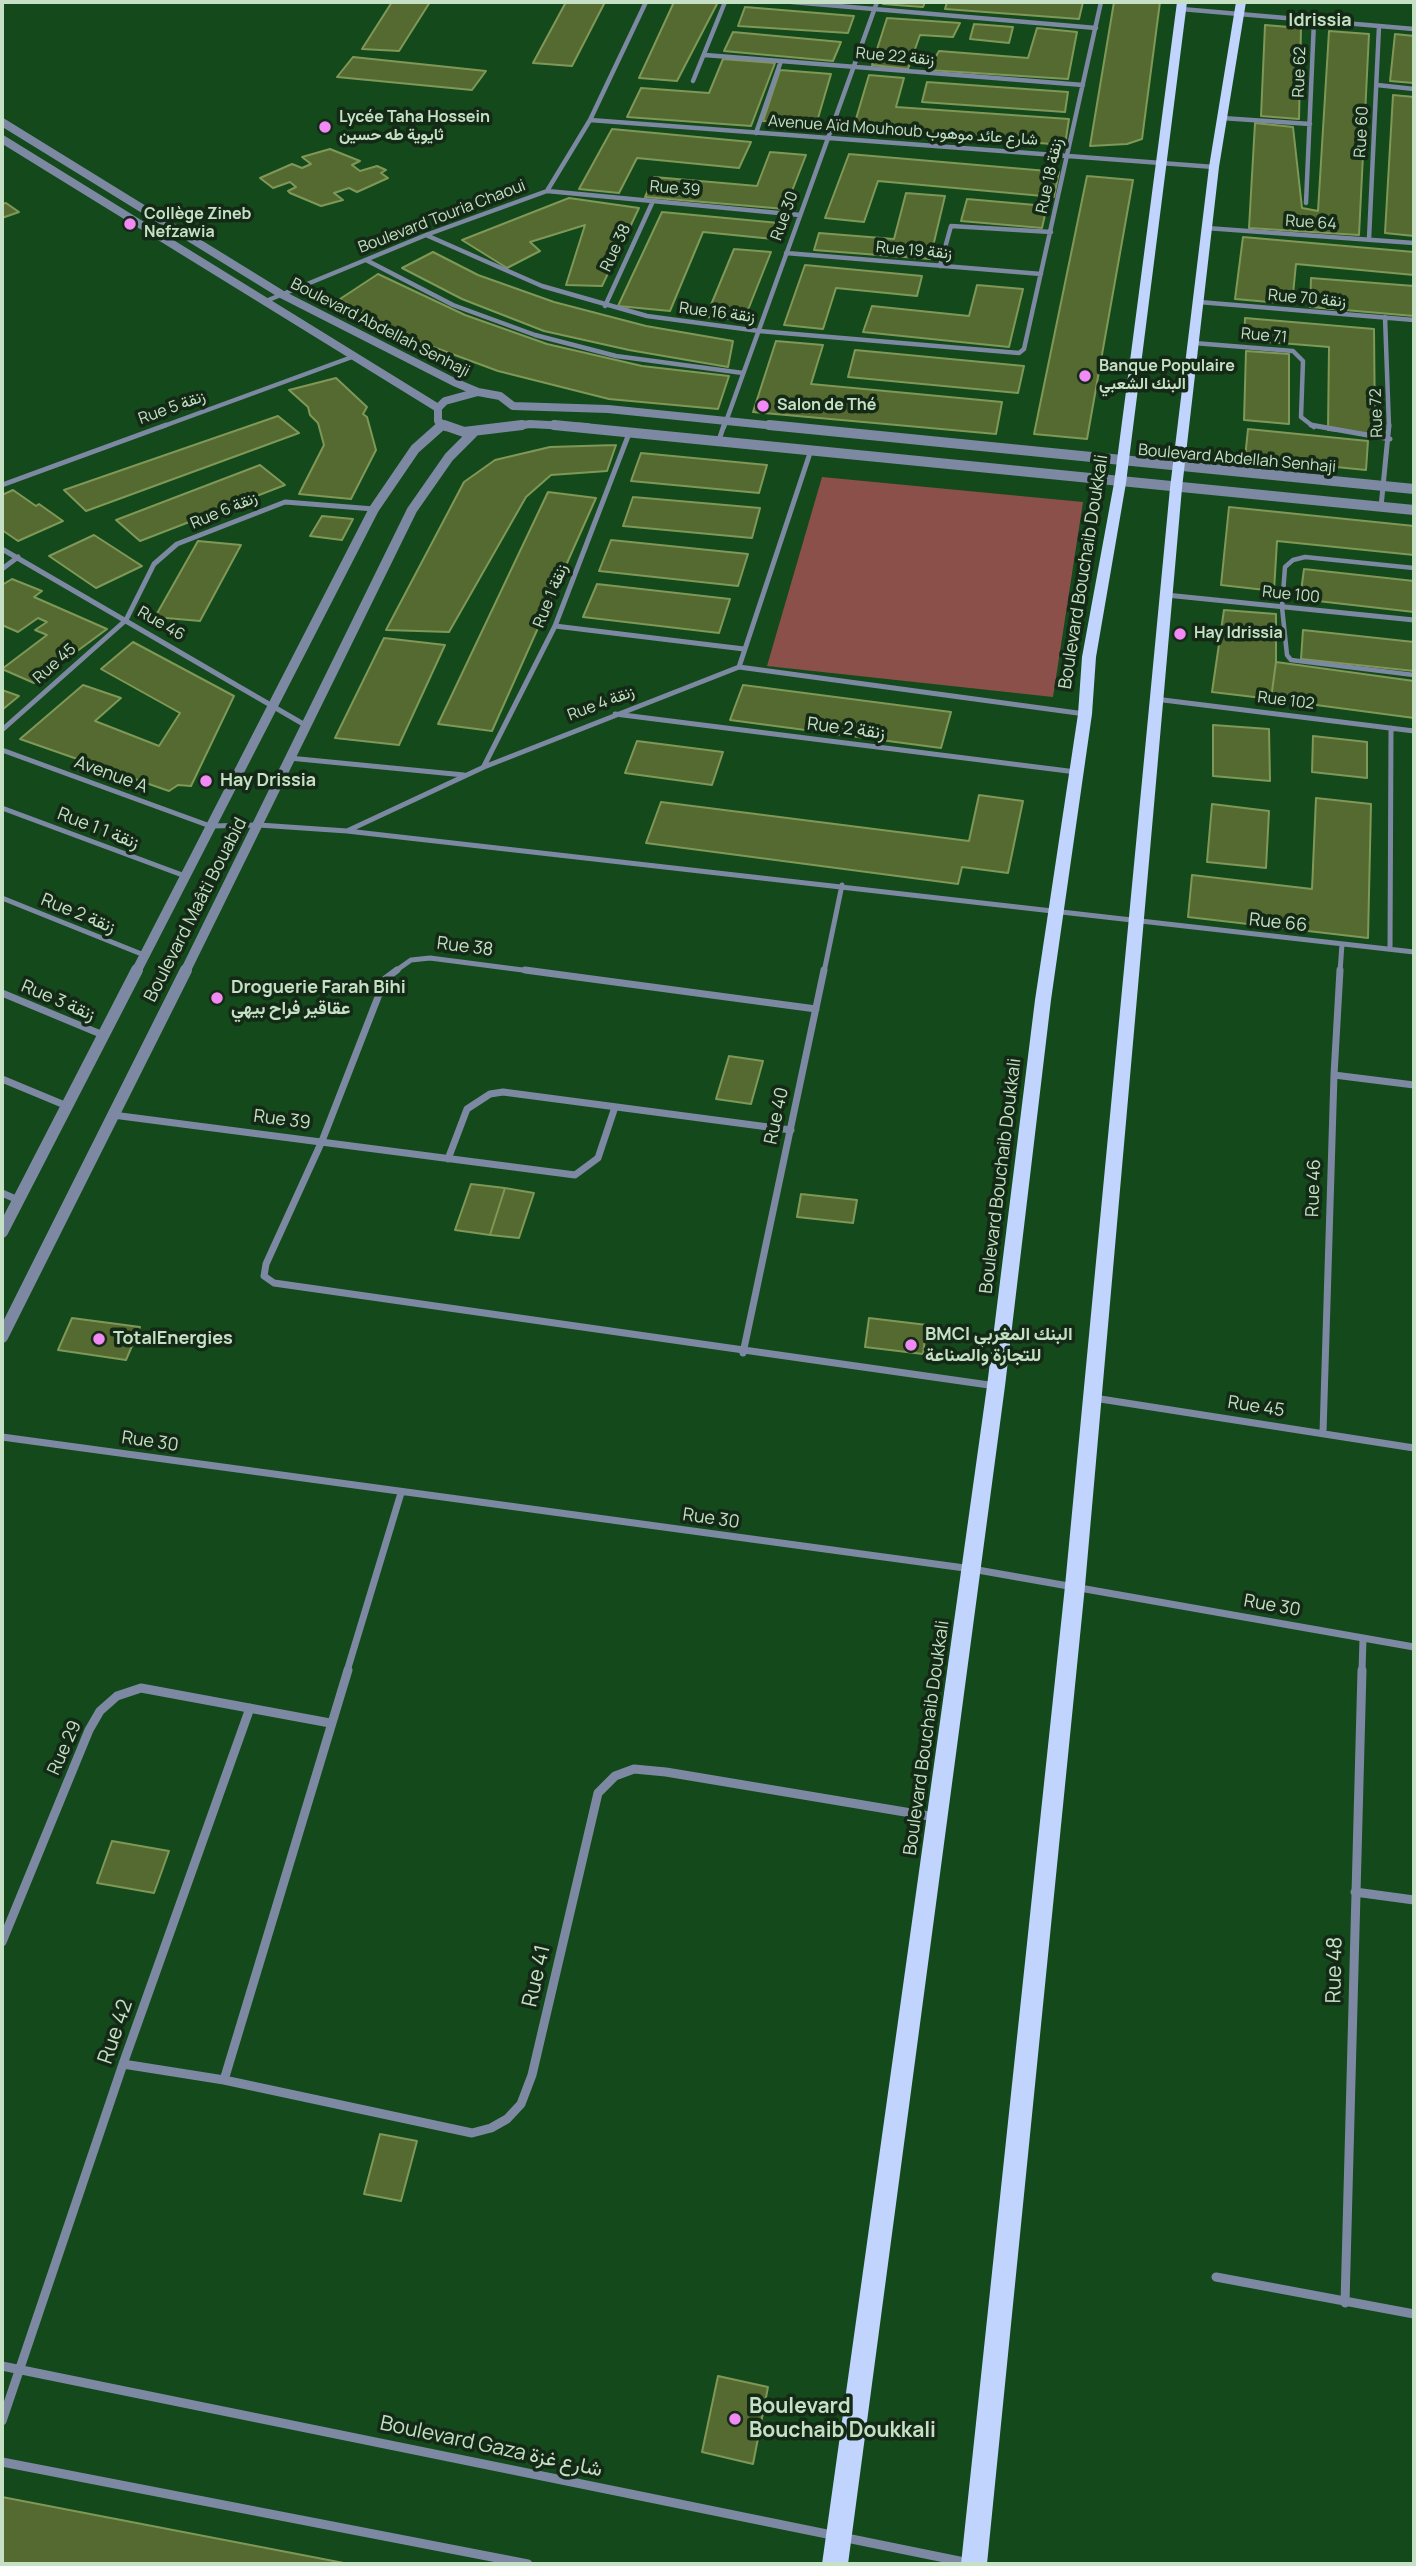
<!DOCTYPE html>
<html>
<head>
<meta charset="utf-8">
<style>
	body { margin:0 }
	#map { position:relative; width:1416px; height:2566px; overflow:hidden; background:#14491c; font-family:Manrope,sans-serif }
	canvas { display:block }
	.frame { position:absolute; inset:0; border:4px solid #c5e0c5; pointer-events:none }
</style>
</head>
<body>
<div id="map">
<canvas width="1416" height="2566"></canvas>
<div class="frame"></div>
</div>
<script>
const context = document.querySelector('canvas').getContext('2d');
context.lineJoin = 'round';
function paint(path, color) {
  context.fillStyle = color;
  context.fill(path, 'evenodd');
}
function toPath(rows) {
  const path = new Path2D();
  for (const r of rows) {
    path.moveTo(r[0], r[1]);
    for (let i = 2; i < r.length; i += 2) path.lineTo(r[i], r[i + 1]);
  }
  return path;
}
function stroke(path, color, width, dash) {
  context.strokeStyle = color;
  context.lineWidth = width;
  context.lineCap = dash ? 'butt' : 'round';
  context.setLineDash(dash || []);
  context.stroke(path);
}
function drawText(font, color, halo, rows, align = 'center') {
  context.font = font + ' Manrope,Vazirmatn,sans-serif';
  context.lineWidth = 7;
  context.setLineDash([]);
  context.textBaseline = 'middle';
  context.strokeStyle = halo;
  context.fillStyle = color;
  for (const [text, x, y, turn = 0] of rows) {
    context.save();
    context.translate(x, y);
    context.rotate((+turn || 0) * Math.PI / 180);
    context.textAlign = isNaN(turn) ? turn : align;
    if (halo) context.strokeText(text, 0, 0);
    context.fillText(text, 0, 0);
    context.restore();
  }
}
const green = toPath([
	[822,477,1083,502,1053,697,767,666]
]);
const building = toPath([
	[392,2,430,2,399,51,362,49,392,2],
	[566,2,605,2,572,66,533,63,566,2],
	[674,2,718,2,677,81,639,78,674,2],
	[884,2,925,2,923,7,883,4,884,2],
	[947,2,1083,2,1079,19,945,9,947,2],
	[1114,2,1160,2,1142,139,1127,144,1090,146,1114,2],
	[745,7,854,16,848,33,738,26,745,7],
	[887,18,960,23,953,37,920,35,908,69,872,65,887,18],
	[974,24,1013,27,1009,43,970,39,974,24],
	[1265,25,1301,28,1299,119,1261,116,1265,25],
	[1037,28,1077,32,1068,79,928,70,939,51,1028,58,1037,28],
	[1329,31,1369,34,1359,235,1249,228,1255,123,1293,127,1302,208,1318,211,1329,31],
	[733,32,841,42,833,61,724,51,733,32],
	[1395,34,1414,36,1414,83,1390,81,1395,34],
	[353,57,486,71,472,90,337,77,353,57],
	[723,59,775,63,751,126,627,117,641,88,709,93,723,59],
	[780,70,831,74,816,125,763,121,780,70],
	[869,75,904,78,896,107,1069,119,1065,145,853,129,869,75],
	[927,82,1068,92,1065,112,922,102,927,82],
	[1393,95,1414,97,1414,236,1385,233,1393,95],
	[612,129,751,142,739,168,637,158,619,193,579,189,612,129],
	[330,149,360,161,352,165,360,171,377,166,386,170,381,173,388,178,357,192,349,188,334,193,343,200,321,206,290,193,288,191,296,187,290,182,273,188,260,178,292,164,302,168,311,164,302,157,330,149],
	[770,152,806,155,785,209,645,197,654,177,757,186,770,152],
	[849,154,1059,172,1054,197,878,181,864,222,825,218,849,154],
	[1087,176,1133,180,1087,439,1034,434,1087,176],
	[906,193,945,196,930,259,814,250,819,233,894,239,906,193],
	[569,198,639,208,602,286,566,285,585,225,530,242,540,251,507,268,462,240,569,198],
	[967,199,1047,206,1042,228,961,221,967,199],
	[6,203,19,212,2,218,2,204,6,203],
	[662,212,779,223,773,239,703,232,670,311,618,306,662,212],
	[1243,237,1414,252,1414,275,1296,264,1292,304,1235,299,1243,237],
	[734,249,771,252,744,320,706,317,734,249],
	[433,252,478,275,554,302,646,326,733,341,728,367,629,350,544,331,462,299,402,268,433,252],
	[805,265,922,276,917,296,836,288,823,329,784,325,805,265],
	[378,274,465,315,547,344,642,366,729,376,718,409,609,399,498,371,390,331,340,299,378,274],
	[1311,278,1414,286,1414,316,1310,307,1311,278],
	[977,285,1023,289,1009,347,863,332,872,306,969,316,977,285],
	[1245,318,1374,329,1375,434,1328,430,1329,347,1244,340,1245,318],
	[776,341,823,345,811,384,1002,402,996,434,753,412,776,341],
	[855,350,1024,366,1018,393,848,377,855,350],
	[1246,351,1289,354,1289,424,1244,420,1246,351],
	[336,378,367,407,363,414,367,417,376,450,351,499,299,494,324,445,318,423,310,415,308,407,289,390,336,378],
	[278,416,299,433,86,511,64,490,278,416],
	[1248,429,1368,441,1366,470,1245,458,1248,429],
	[616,445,607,471,551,475,526,497,449,632,386,630,464,482,495,460,550,447,616,445],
	[641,453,767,465,759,493,631,481,641,453],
	[260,465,285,485,140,541,116,520,260,465],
	[13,490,36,506,39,504,63,521,18,541,2,530,2,495,13,490],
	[548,492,596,498,492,731,438,724,548,492],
	[633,497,760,508,752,538,623,526,633,497],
	[1229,507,1414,526,1414,555,1277,541,1274,591,1221,585,1229,507],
	[322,516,353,519,342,540,310,536,322,516],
	[94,535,142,566,96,588,49,556,94,535],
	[611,540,748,554,738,586,599,571,611,540],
	[198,541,241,545,200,621,155,617,198,541],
	[1304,569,1414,581,1414,612,1300,599,1304,569],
	[12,579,42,591,34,597,107,629,34,683,2,669,47,635,35,630,47,622,38,618,18,632,2,625,2,585,12,579],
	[597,584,730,599,719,633,583,617,597,584],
	[1224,610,1276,614,1276,662,1271,699,1212,692,1224,610],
	[1303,630,1414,642,1414,671,1301,659,1303,630],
	[384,638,445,645,399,745,335,738,384,638],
	[133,642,234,696,191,786,178,785,169,791,20,739,83,685,121,698,95,721,159,746,180,713,101,669,133,642],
	[1276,662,1414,681,1414,718,1271,699,1276,662],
	[743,685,951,712,941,748,730,720,743,685],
	[2,690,19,696,2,710,2,690],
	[1213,725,1269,729,1270,781,1213,776,1213,725],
	[1313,736,1367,742,1367,778,1312,772,1313,736],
	[637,741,723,752,712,785,625,773,637,741],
	[979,795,1023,801,1008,873,962,867,958,884,646,843,661,802,969,841,979,795],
	[1316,798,1371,804,1368,938,1188,917,1192,875,1312,889,1316,798],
	[1212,804,1269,811,1266,868,1207,862,1212,804],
	[729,1056,763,1061,751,1104,716,1099,729,1056],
	[471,1184,505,1188,490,1235,455,1230,471,1184],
	[505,1188,534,1193,519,1238,490,1235,505,1188],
	[801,1194,857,1200,853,1223,797,1217,801,1194],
	[72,1318,140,1327,126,1360,58,1350,72,1318],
	[869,1318,927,1325,923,1354,865,1347,869,1318],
	[112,1841,169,1851,154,1893,97,1883,112,1841],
	[380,2134,417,2141,401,2201,364,2194,380,2134],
	[718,2376,768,2387,753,2464,702,2452,718,2376],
	[2,2497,349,2564,2,2564,2,2497]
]);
const service = toPath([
	[1414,568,1305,557,1293,560,1285,567,1282,607,1287,655,1291,660,1414,675]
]);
const minorFar3 = toPath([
	[792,2,1096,28],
	[1181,9,1414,29],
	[705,55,1083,85],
	[693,81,725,2],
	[1377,85,1414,89],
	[1222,118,1310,124],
	[590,120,1214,167],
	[756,133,781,61],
	[547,191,800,215],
	[1306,203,1314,21],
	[1206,228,1414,243],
	[426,235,542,286,647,316,759,331,1019,353,1024,349,1101,2],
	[1369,239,1379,26],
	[786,253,1041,274],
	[366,260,453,305,535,335,616,356,743,373],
	[940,266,951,226,1051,232],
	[266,301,426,235,547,191,590,120,646,2],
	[1199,302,1414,320],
	[605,306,653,201],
	[1385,317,1389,427],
	[1194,343,1293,351,1303,361,1301,417,1314,427],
	[161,427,352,357],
	[724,427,877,2]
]);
const minorFar2 = toPath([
	[1311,425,1390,439],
	[719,440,724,425],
	[2,485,166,425],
	[1381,507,1389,425],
	[2,549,305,725],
	[2,569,18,557],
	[1166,595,1414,620],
	[555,626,744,649],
	[739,667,811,450],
	[1155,699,1414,731],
	[615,714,1076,772],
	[2,730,126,620,154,564,177,544,285,502,374,509],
	[2,750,210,826,259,825,347,831,484,767,739,667,1085,714],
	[289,758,464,775],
	[484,766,555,626,630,431],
	[2,808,185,876],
	[347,831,1414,952],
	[2,898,144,955],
	[1390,949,1391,728],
	[394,972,411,960,430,958,538,972],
	[824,972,842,885],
	[1340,972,1342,944]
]);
const minorFar1 = toPath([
	[397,970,385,979,322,1141,266,1264,264,1276,274,1283,996,1386],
	[525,970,816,1009],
	[2,993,103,1035],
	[1334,1075,1414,1085],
	[2,1079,67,1106],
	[113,1115,575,1175,598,1158,615,1107],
	[448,1159,467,1109,490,1094,503,1092,791,1130],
	[2,1193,18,1200],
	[743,1353,824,970],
	[1094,1398,1414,1448],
	[1323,1433,1334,1075,1340,970],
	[2,1437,972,1569,1414,1647],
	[347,1671,401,1493],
	[1362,1671,1363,1639]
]);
const minor = toPath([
	[1355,1892,1414,1900],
	[2,1942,89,1730,100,1711,117,1696,141,1688,330,1723],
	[123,2064,224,2080,472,2133,491,2128,507,2119,521,2104,532,2075,598,1793,615,1776,634,1769,666,1772,935,1817],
	[224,2080,348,1670],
	[1216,2277,1414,2314],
	[1345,2303,1362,1670],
	[2,2366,974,2564],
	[2,2421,123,2064,250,1708],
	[2,2462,528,2564]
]);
const tertiaryFar2 = toPath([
	[2,122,281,294,454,382,478,392,500,396,513,406,608,409,786,427],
	[2,139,438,408],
	[446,427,438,421,438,408,445,401,478,392],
	[508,427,530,424,587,427]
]);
const tertiaryFar1 = toPath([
	[444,425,464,432,522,425],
	[554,425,1414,510],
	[769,425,1414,489],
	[136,972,374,509,415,449,442,425],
	[185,972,412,510,449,457,473,433]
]);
const tertiary = toPath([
	[2,1232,137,970],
	[2,1337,186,970]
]);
const primary = toPath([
	[1177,2,1187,2,1126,483,1096,657,1092,714,1051,1000,1005,1386,848,2564,822,2564,987,1386,1035,1000,1078,714,1082,657,1114,483,1177,2],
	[1236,2,1246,2,1219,167,1182,488,1085,1586,987,2564,961,2564,1065,1586,1170,488,1209,167,1236,2]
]);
const markers = [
	[325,127,7,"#f18af5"],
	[130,224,7,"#f18af5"],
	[1085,376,7,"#f18af5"],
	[763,406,7,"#f18af5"],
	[1180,634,7,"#f18af5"],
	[206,781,7,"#f18af5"],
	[217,998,7,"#f18af5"],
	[99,1339,7,"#f18af5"],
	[911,1345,7,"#f18af5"],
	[735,2419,7,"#f18af5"]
];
const farStreetnames = [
	["Rue 22 زنقة",895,57,5],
	["Rue 62",1300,72,-88],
	["Avenue Aïd Mouhoub شارع عائد موهوب",903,131,4],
	["Rue 60",1362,132,-87],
	["Rue 18 زنقة",1050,176,-78],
	["Rue 39",675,189,5],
	["Rue 30",785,216,-70],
	["Boulevard Touria Chaoui",442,217,-21],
	["Rue 64",1311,223,4],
	["Rue 38",616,248,-65],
	["Rue 19 زنقة",914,251,5],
	["Rue 70 زنقة",1307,299,5],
	["Rue 16 زنقة",717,313,7],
	["Boulevard Abdellah Senhaji",380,328,27],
	["Rue 71",1264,336,5],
	["Rue 5 زنقة",172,408,-20],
	["Rue 72",1377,413,-92],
	["Boulevard Abdellah Senhaji",1237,459,5],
	["Rue 6 زنقة",224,511,-23],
	["Rue 100",1291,595,6],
	["Rue 1 زنقة",551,596,-68],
	["Rue 46",161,624,30],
	["Rue 45",55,664,-42],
	["Rue 102",1286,701,7],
	["Rue 4 زنقة",601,704,-21]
];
const farPoinames = [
	["Lycée Taha Hossein",339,118],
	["ثايوية طه حسين",339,136],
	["Collège Zineb",144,215],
	["Nefzawia",144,233],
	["Banque Populaire",1099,367],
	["البنك الشعبي",1099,385],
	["Salon de Thé",777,406],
	["Hay Idrissia",1194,634]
];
const farQuarternames = [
	["Idrissia",1320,21]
];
const streetNames = [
	["Boulevard Bouchaib Doukkali",1084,572,-81],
	["Rue 2 زنقة",846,729,7],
	["Avenue A",111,775,20],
	["Rue 1 زنقة 1",98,829,21],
	["Boulevard Maâti Bouabid",196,910,-63],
	["Rue 2 زنقة",78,914,22],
	["Rue 66",1278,923,6],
	["Rue 38",465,947,7],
	["Rue 3 زنقة",58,1001,23],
	["Rue 40",777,1116,-78],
	["Rue 39",282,1120,7],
	["Boulevard Bouchaib Doukkali",1001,1176,-83],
	["Rue 46",1314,1188,-88],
	["Rue 45",1256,1407,9],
	["Rue 30",150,1442,8],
	["Rue 30",711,1519,8],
	["Rue 30",1272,1606,10],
	["Boulevard Bouchaib Doukkali",927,1738,-82],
	["Rue 29",65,1748,-66]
];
const poiNames = [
	["Hay Drissia",220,781],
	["Droguerie Farah Bihi",231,988],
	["عقاقير فراح بيهي",231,1009],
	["BMCI البنك المغربي",925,1335],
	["للتجارة والصناعة",925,1356],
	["TotalEnergies",113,1339]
];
const nearStreetnames = [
	["Rue 48",1335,1970,-89],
	["Rue 41",537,1976,-77],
	["Rue 42",116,2032,-71],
	["Boulevard Gaza شارع غزة",491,2447,12]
];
const nearPoinames = [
	["Boulevard",749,2407],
	["Bouchaib Doukkali",749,2431]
];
paint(green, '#8c504b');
paint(building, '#556a30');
stroke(building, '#7f9857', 2);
stroke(service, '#7d89a3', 4.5);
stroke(minorFar3, '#7d89a3', 4.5);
stroke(minorFar2, '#7d89a3', 5);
stroke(minorFar1, '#7d89a3', 7);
stroke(minor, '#7d89a3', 9);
stroke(tertiaryFar2, '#7d89a3', 8);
stroke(tertiaryFar1, '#7d89a3', 10);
stroke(tertiary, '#7d89a3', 12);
paint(primary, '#c0d4fe');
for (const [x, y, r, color] of markers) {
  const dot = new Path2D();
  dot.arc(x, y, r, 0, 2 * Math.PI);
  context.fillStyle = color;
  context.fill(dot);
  stroke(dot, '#142a16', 2.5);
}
drawText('16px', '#c5e0c5', '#142a16', farStreetnames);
drawText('bold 16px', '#c5e0c5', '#142a16', farPoinames, 'left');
drawText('bold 18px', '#c5e0c5', '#142a16', farQuarternames);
drawText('18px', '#c5e0c5', '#142a16', streetNames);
drawText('bold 18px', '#c5e0c5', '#142a16', poiNames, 'left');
drawText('21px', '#c5e0c5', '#142a16', nearStreetnames);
drawText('bold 21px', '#c5e0c5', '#142a16', nearPoinames, 'left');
</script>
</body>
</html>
